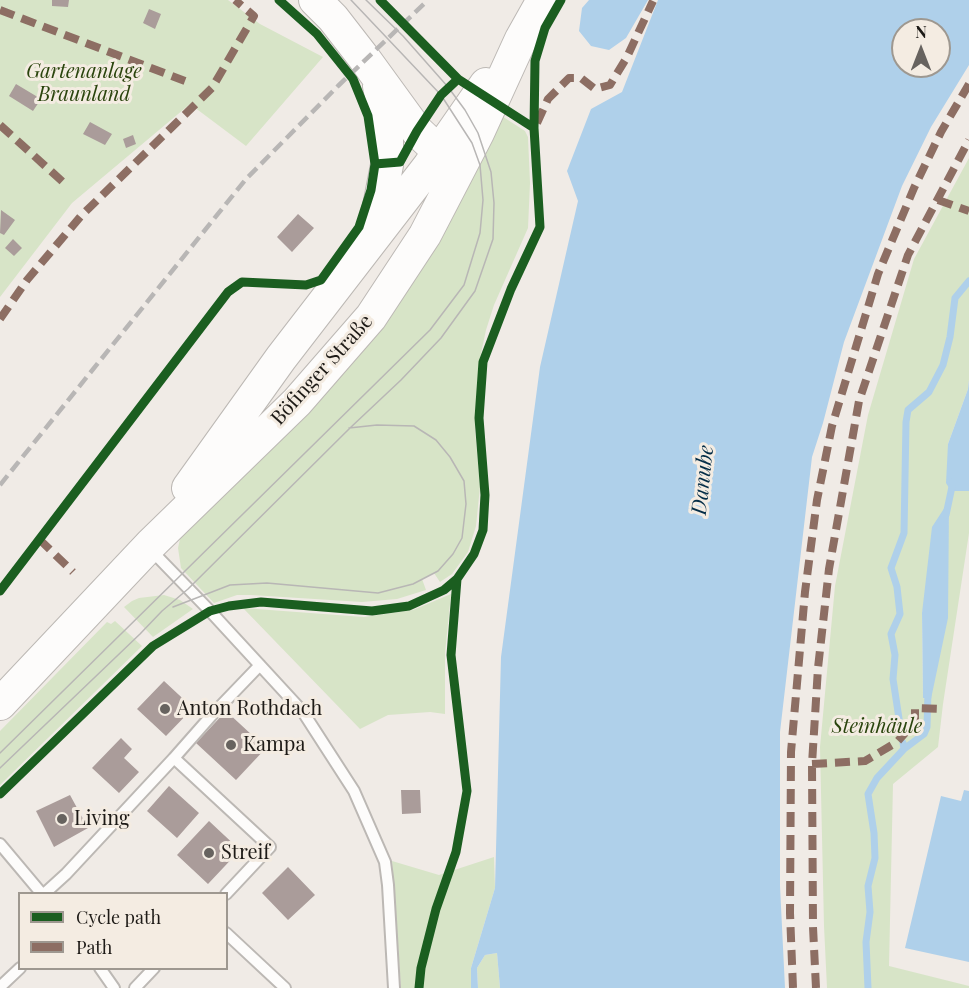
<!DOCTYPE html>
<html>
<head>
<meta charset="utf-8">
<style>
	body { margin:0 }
	#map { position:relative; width:969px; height:988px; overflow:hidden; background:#f0ebe6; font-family:"Playfair Display",serif }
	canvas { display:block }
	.legend { position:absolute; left:18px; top:892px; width:210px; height:78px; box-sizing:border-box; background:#f4ece2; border:2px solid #9e9890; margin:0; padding:8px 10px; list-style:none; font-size:18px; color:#1d1a16 }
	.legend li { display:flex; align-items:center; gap:12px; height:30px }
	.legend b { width:30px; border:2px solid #9e9890 }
	.north { position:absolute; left:891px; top:18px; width:60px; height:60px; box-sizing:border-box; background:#f4ece2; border:2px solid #9e9890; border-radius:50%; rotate:0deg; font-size:16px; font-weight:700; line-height:24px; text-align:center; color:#1d1a16 }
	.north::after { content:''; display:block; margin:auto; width:21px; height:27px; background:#67635f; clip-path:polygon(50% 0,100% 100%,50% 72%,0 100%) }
</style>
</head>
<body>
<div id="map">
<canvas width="969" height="988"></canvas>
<ul class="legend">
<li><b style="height:8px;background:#1b5e20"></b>Cycle path</li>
<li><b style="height:8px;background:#8d6e63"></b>Path</li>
</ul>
<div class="north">N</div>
</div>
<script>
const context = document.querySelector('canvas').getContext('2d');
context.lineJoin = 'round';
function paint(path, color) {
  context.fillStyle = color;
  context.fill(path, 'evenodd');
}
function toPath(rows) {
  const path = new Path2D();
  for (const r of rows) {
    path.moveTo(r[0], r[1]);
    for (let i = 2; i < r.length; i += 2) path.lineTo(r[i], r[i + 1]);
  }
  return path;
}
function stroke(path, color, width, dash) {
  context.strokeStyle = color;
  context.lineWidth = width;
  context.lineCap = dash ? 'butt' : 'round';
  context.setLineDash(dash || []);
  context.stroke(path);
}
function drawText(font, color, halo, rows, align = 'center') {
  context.font = font + ' "Playfair Display",serif';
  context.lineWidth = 6;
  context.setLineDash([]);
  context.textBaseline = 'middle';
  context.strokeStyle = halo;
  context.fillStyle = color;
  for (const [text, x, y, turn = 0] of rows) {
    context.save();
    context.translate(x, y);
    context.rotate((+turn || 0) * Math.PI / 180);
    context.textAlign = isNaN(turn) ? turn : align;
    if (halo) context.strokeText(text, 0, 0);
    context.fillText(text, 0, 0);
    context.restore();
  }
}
const green = toPath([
	[0,0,228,0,260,24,323,57,246,146,190,104,72,203,0,297],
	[497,113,525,131,528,137,530,183,528,228,494,305,486,330,480,358,475,430,480,487,476,526,468,552,452,574,440,582,434,573,422,579,426,590,397,599,362,602,251,595,237,595,214,603,181,568,178,548,180,539,186,528,298,417],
	[969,158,969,380,968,389,948,444,951,491,969,491,969,533,943,704,938,747,893,784,889,966,969,986,969,988,827,988,824,926,820,747,835,586,868,415,914,259],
	[949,508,948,528,927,699,923,698,922,613],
	[451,594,445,653,445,714,430,712,388,715,360,729,243,608,364,617,413,610],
	[164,595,180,600,193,609,153,637,124,607,132,601,139,598],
	[115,621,142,646,0,785,0,731,107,622,111,624],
	[494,857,495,888,471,968,471,988,401,988,392,861,439,875],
	[497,953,500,988,478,988,477,968,485,955]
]);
const water = toPath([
	[589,0,648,0,626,38,609,50,591,46,579,31,582,8],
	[658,0,969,0,969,65,931,127,902,186,844,342,823,423,812,457,780,732,780,886,785,988,500,988,497,953,485,955,477,968,478,988,471,988,471,968,495,888,501,657,540,367,578,201,567,171,591,109,622,92],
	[903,30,939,30,939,66,903,66],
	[969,380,969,491,951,491,946,483,948,444,968,389],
	[945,507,949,507,948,618,931,699,923,698,922,613,932,527],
	[964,790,969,791,969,962,905,948,941,796,961,801]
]);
const stream = toPath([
	[946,515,953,482],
	[900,725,893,679,895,655,891,634,900,614,897,587,891,568,904,533,906,422,908,410,929,392,943,365,950,337,955,298,969,281],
	[904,749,924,734,927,727,928,691],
	[868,988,866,942,870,912,868,886,875,858,874,833,868,794,877,778,904,749,903,743]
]);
const building = toPath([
	[52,0,69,0,68,7,52,6],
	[149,9,161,14,155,29,143,23],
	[16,84,41,99,33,111,9,96],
	[66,87,79,92,75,102,62,96],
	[90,122,112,134,105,145,83,134],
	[133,135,136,144,126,148,123,139],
	[1,210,15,220,4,235,0,233],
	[298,214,314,228,292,252,277,237],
	[13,239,22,248,14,256,5,248],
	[164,681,193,708,166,736,137,709],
	[226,711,266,748,236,780,196,743],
	[121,738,132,749,124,758,139,772,119,793,92,768],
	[169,786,199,813,177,838,147,811],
	[401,790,420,790,421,813,402,814],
	[70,795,88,828,54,847,36,811],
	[209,821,240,850,208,884,177,855],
	[288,867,315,895,288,920,262,893]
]);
const lane = toPath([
	[150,549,210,611,303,712,354,791,385,862,388,885,394,988],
	[174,758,211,716,260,665],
	[0,844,42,894],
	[44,894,66,874,174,758,270,847,226,894],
	[226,933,285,988],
	[100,968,114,988],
	[0,987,20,968],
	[135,988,154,968]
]);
const secondary = toPath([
	[315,0,333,18,364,58,417,131,453,165],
	[374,232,387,165,387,128,379,86],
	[188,488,281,358,429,166,486,84],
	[0,704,151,544,297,402,371,317,425,235,478,133,521,39,543,0]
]);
const tram = toPath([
	[173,607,230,585,267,583,378,593,413,584,438,571,453,554,462,538,466,504,464,481,450,457,436,440,414,426,377,425,349,428],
	[0,753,430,330,464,285,480,233,483,200,480,165,472,143,441,95,351,0],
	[0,768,140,634,162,611,188,589,350,428,401,380,441,338,475,291,493,239,494,203,491,172,478,133,465,110,448,87,403,36,366,0]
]);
const rail = toPath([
	[0,485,246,179,338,86,428,0]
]);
const quiet = toPath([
	[0,10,185,81],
	[537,123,548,99,569,78,581,78,595,89,610,85,627,57,653,1],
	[0,125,64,183],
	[938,200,969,211],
	[0,319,27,280,81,216,212,88,254,16,235,0],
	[39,539,73,572],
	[812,764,865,761,897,742,915,722,915,708,942,709],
	[793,988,790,913,791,752,805,592,817,500,832,426,878,274,914,188,941,132,969,84],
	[816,988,813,927,812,764,818,668,829,569,859,401,908,255,969,140]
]);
const cycleway = toPath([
	[380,0,458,79,534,128],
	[375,164,400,162,417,131,441,95,458,79],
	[0,591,228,292,242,282,306,285,321,280,359,227,371,190,375,164,368,116,353,79,317,34,279,0],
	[0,794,153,646,210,611,229,606,261,602,372,611,409,606,444,590,457,579,474,554,483,530,485,495,479,418,483,362,511,289,540,227,534,128,535,61,545,28,561,0],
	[419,988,421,968,436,909,456,852,467,791,451,655,457,579]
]);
const markers = [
	[165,709,6,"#67635f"],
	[231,745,6,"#67635f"],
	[62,819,6,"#67635f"],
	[209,853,6,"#67635f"]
];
const parkNames = [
	["Gartenanlage",84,72],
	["Braunland",84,95],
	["Steinhäule",877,727]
];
const streetNames = [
	["Böfinger Straße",322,370,-48]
];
const poiNames = [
	["Anton Rothdach",177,709],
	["Kampa",243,745],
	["Living",74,819],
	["Streif",221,853]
];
const waterNames = [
	["Danube",703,480,-84]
];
paint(green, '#d7e4c7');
paint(water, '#afd0ea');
stroke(stream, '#afd0ea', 7);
paint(building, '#aa9c9a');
stroke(lane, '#bcb8b4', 14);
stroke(secondary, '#bcb8b4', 34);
stroke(lane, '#fdfcfb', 10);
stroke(secondary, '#fdfcfb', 32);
stroke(tram, '#b8b6b5', 1.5);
stroke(rail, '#b8b6b5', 4.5, [12, 6]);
stroke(quiet, '#8d6e63', 8, [15, 8]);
stroke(cycleway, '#1b5e20', 9);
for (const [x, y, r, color] of markers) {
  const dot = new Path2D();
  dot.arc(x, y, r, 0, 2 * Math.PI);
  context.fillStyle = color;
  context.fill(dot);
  stroke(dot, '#f4ece2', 2);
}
drawText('italic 20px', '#2a440d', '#f4ece2', parkNames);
drawText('20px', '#1d1a16', '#f4ece2', streetNames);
drawText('20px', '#1d1a16', '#f4ece2', poiNames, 'left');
drawText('italic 21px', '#042d47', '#f4ece2', waterNames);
</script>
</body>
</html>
